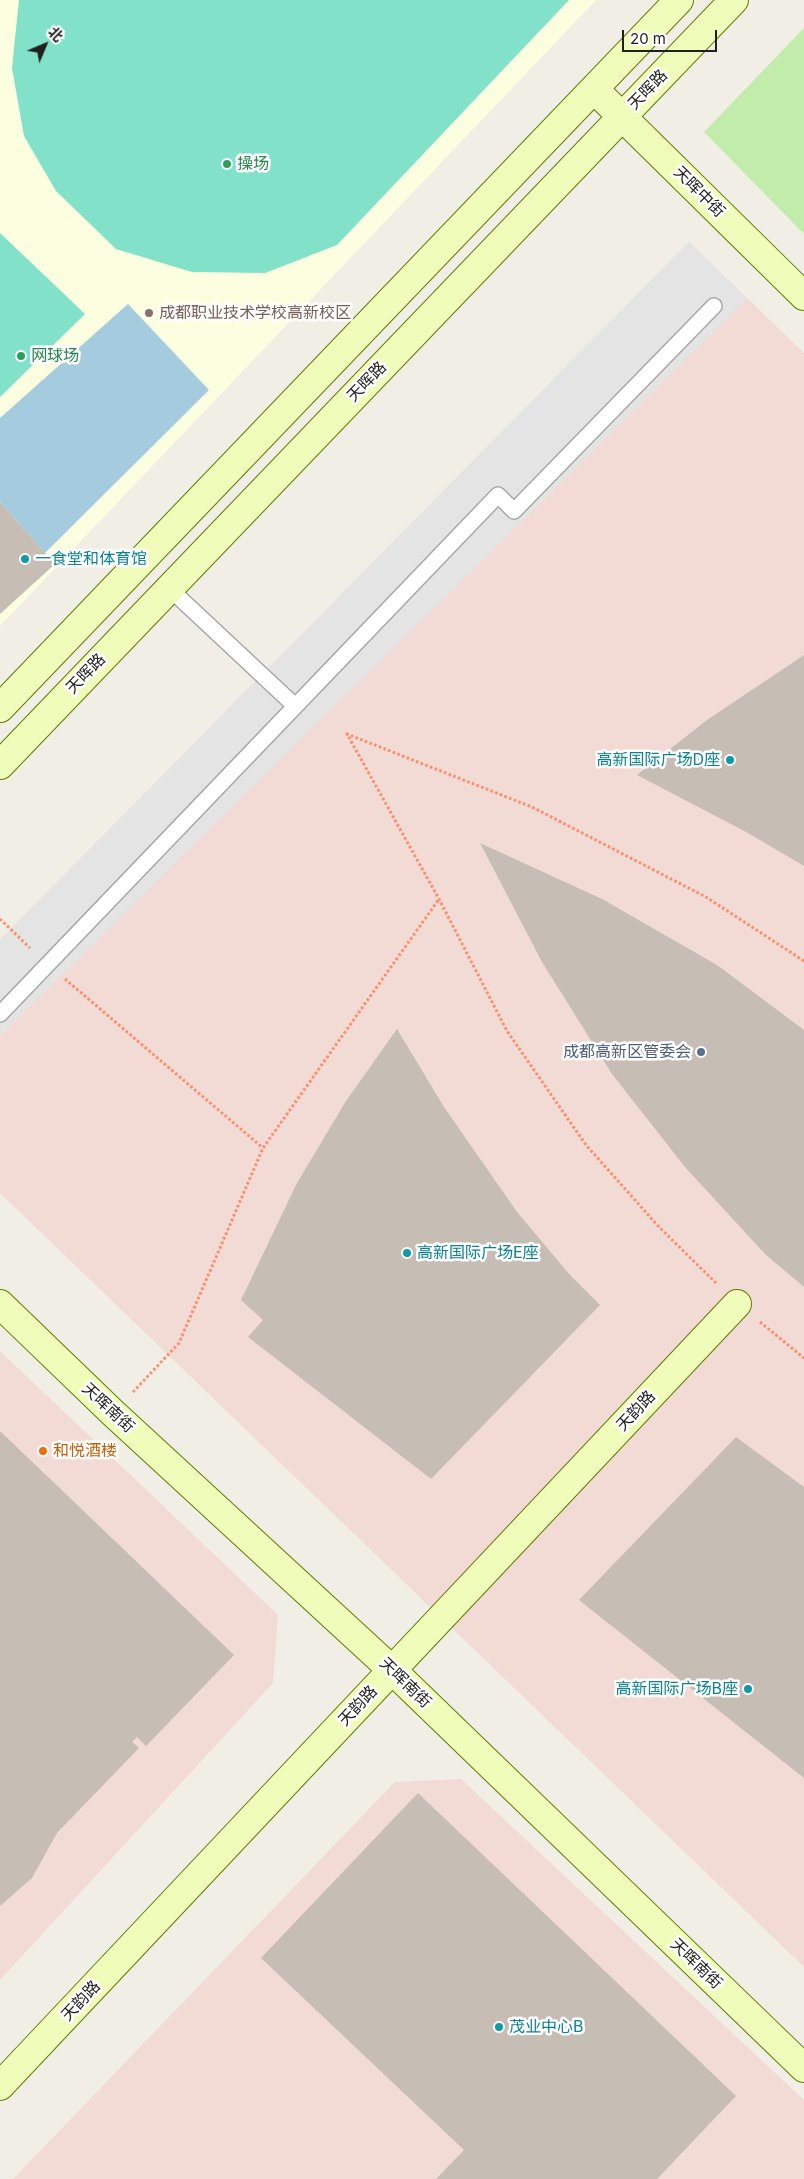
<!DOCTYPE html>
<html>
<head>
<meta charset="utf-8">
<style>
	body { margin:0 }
	#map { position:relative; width:804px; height:2179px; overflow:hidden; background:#f1eee6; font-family:Inter,"Noto Sans SC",sans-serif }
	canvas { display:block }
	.north { position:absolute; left:20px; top:20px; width:50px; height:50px; -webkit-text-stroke:4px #fff; paint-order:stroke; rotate:45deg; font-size:14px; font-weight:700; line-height:20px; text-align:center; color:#202020 }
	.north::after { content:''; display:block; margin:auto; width:18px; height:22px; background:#202020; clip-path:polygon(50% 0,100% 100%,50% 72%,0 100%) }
	.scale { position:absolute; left:622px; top:30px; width:95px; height:22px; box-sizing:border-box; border:2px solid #202020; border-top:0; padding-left:6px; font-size:15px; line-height:18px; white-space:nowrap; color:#202020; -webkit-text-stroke:4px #fff; paint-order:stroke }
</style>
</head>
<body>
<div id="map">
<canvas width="804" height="2179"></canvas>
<div class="north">北</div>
<div class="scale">20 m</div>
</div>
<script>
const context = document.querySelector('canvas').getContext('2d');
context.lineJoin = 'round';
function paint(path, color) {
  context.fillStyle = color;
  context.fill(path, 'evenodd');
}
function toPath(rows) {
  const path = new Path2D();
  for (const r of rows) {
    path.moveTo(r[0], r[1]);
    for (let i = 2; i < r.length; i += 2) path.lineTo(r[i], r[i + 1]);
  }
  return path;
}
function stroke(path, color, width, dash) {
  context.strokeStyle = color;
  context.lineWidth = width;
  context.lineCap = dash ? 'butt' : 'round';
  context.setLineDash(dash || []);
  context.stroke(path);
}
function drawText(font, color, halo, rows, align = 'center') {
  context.font = font + ' Inter,"Noto Sans SC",sans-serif';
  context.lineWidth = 5;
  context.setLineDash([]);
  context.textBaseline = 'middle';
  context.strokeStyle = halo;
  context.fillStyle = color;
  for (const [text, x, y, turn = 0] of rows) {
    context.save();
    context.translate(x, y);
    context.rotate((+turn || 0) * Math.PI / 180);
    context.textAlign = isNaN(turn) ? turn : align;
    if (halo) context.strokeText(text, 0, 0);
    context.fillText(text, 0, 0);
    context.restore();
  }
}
const commercial = toPath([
	[689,242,804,353,804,1967,0,1193,0,940],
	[0,1351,278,1615,273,1683,0,1980],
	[461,1779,804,2100,804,2179,13,2179,395,1782]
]);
const education = toPath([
	[0,0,596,0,0,626]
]);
const grass = toPath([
	[804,28,804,234,704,132]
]);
const pitch = toPath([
	[19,0,569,0,337,245,265,273,192,272,116,249,56,191,24,136,12,68],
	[0,233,85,314,0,397]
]);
const parking = toPath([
	[689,242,747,299,0,1036,0,940]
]);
const water = toPath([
	[128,304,209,390,45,553,0,502,0,418]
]);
const building = toPath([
	[0,502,55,564,0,614],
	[804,655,804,866,748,833,637,775,707,720],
	[480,843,602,899,717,965,804,1030,804,1287,765,1254,685,1167,612,1074,542,962],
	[397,1029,444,1107,517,1212,570,1275,600,1305,431,1479,248,1337,263,1320,241,1300,297,1183,346,1101],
	[0,1431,234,1655,146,1746,137,1737,132,1742,139,1748,57,1833,32,1878,0,1906],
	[736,1437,804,1487,804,1778,579,1600],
	[418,1793,736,2096,657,2179,436,2179,464,2150,261,1958]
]);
const path = toPath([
	[0,919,30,948],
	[65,979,263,1148],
	[716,1283,659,1227,586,1145,507,1031,439,899,347,734,532,807,706,897,804,961],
	[760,1322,804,1358],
	[133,1392,179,1343,263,1148,439,899]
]);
const lane = toPath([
	[169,588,294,705],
	[0,1014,498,495,514,511,714,306]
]);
const secondary = toPath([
	[594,89,804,296],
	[0,708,679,0],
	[0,765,734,0],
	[0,1304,113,1413,392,1670,804,2068],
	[0,2086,737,1304]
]);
const markers = [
	[227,164,5,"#2e9e5b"],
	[149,313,5,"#8d6e63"],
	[21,356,5,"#2e9e5b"],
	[25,559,5,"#0f9aa8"],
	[730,760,5,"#0f9aa8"],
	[701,1052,5,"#5c6f8a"],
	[407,1253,5,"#0f9aa8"],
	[43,1451,5,"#e8710a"],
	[748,1689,5,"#0f9aa8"],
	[499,2027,5,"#0f9aa8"]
];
const streetNames = [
	["天晖路",648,90,-46],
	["天晖中街",699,192,45],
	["天晖路",367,382,-46],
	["天晖路",86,674,-46],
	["天晖南街",108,1408,43],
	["天韵路",636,1411,-47],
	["天晖南街",405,1683,44],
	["天韵路",358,1706,-47],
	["天晖南街",696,1964,44],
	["天韵路",81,2001,-47]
];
const leisureNames = [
	["操场",237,164],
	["网球场",31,356]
];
const educationNames = [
	["成都职业技术学校高新校区",159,313]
];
const cultureNames = [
	["一食堂和体育馆",35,559],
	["高新国际广场D座",720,760,"right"],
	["高新国际广场E座",417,1253],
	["高新国际广场B座",738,1689,"right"],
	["茂业中心B",509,2027]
];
const serviceNames = [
	["成都高新区管委会",691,1052]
];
const foodNames = [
	["和悦酒楼",53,1451]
];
paint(commercial, '#f2dad5');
paint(education, '#fbffe0');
paint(grass, '#c2ecab');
paint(pitch, '#82e2c9');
paint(parking, '#e4e4e4');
paint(water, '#a5cbdf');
paint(building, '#c6beb5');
stroke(lane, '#a7a7a7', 18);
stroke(secondary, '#5f7c01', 30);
stroke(path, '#fe8c69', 3, [2.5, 2.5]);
stroke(lane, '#fff', 15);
stroke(secondary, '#f0fcb9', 28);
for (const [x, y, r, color] of markers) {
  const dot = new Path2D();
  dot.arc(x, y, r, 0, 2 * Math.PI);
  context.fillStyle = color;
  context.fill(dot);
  stroke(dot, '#fff', 2);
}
drawText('16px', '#202020', '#fff', streetNames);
drawText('16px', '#27864d', '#fff', leisureNames, 'left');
drawText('16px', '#785e54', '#fff', educationNames, 'left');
drawText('16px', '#0d838f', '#fff', cultureNames, 'left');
drawText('16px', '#4e5e75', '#fff', serviceNames, 'right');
drawText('16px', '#c56008', '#fff', foodNames, 'left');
</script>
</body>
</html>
